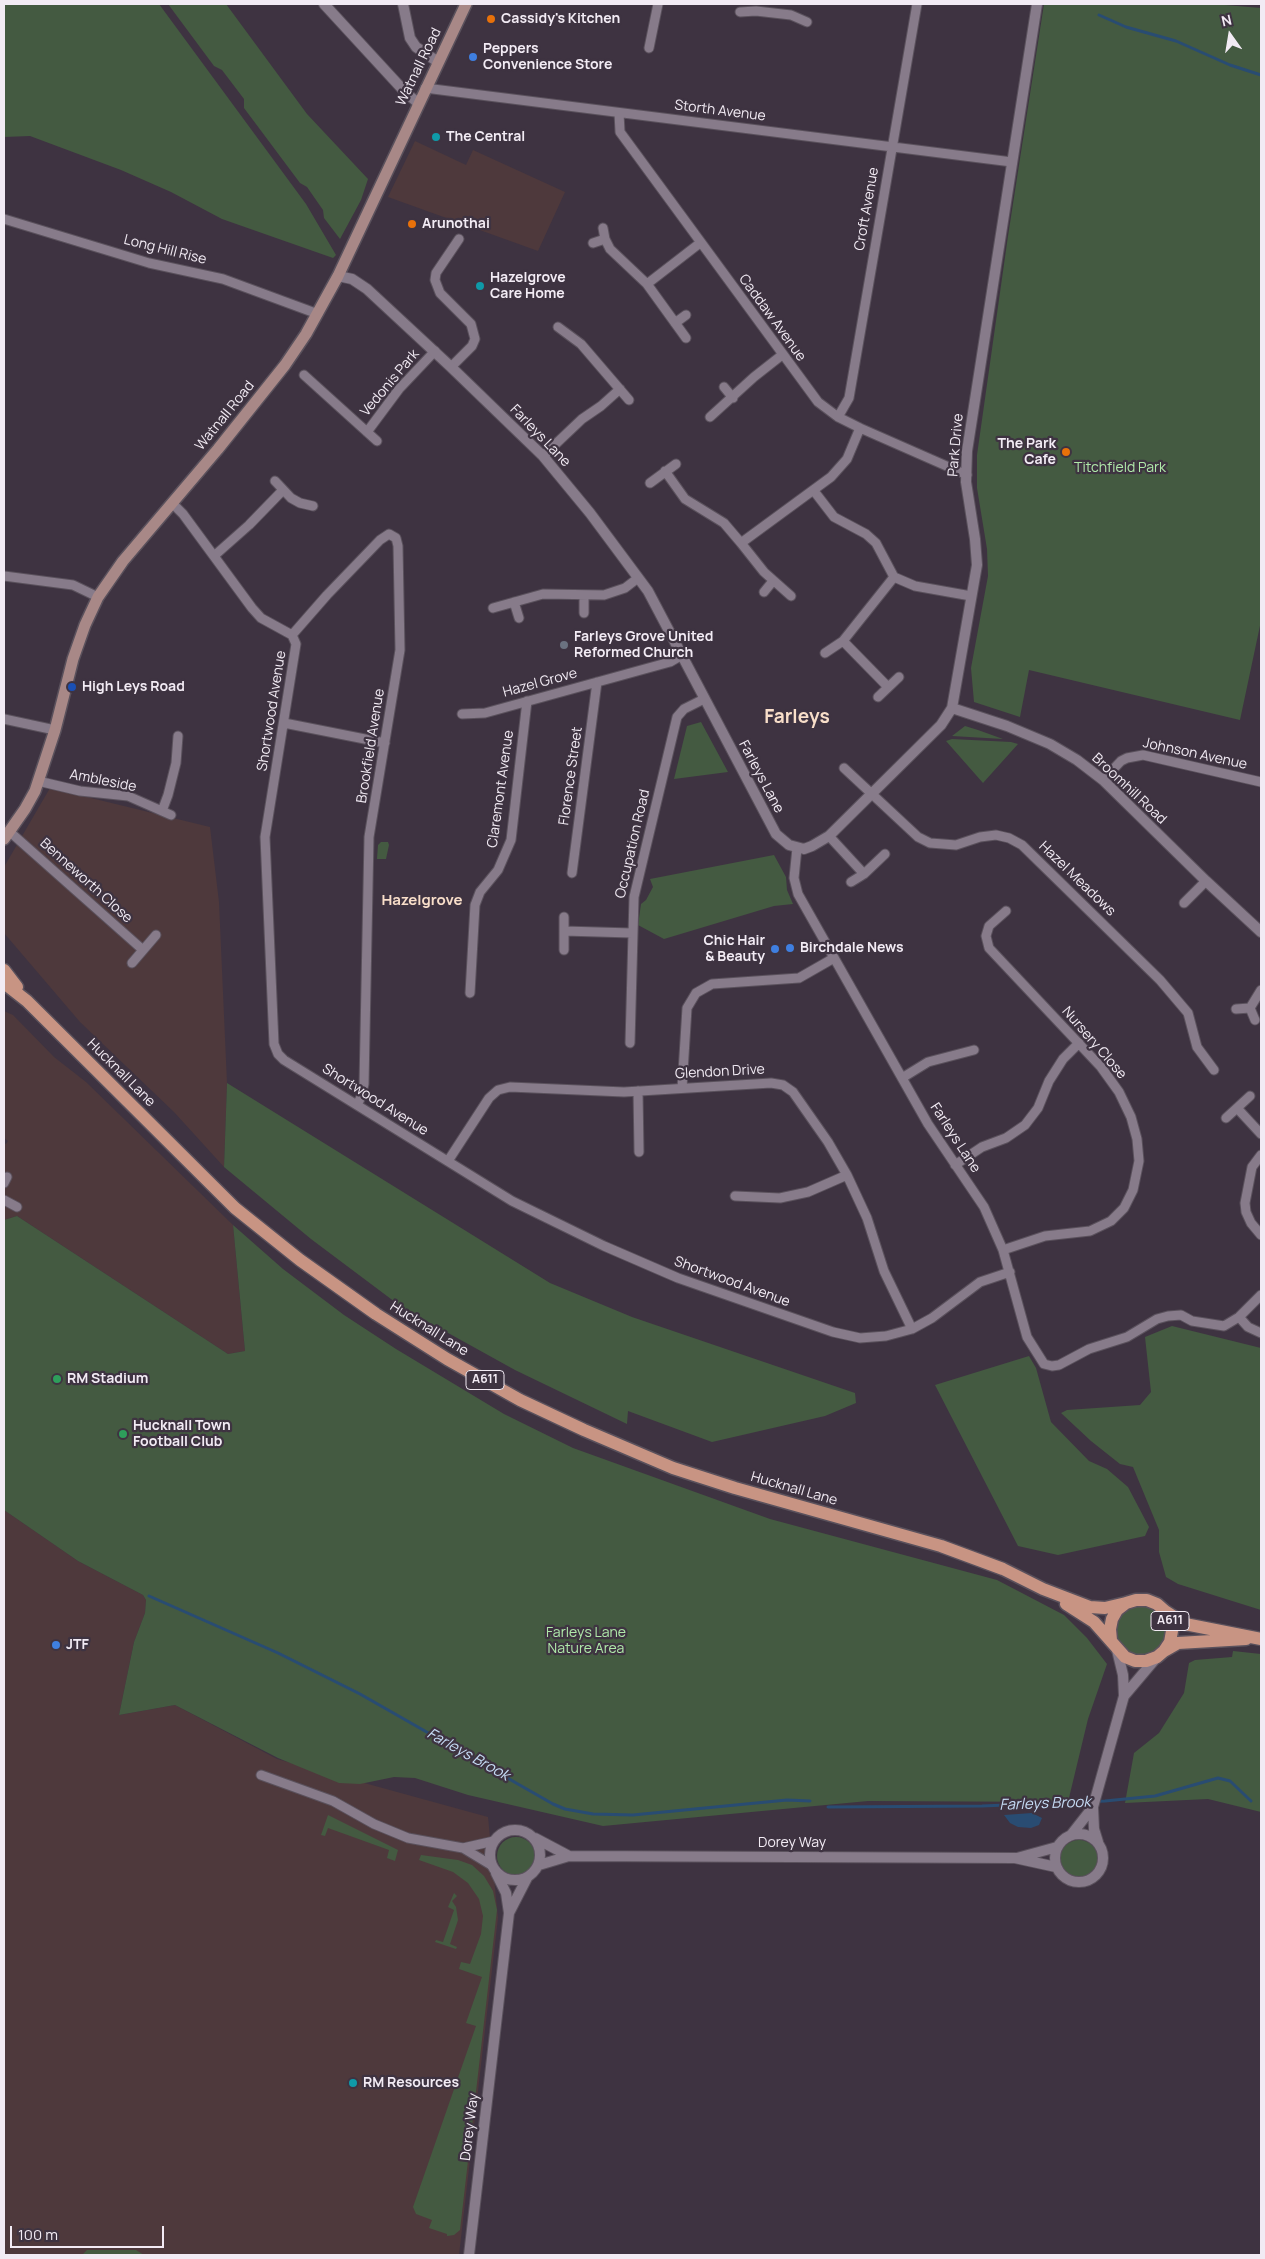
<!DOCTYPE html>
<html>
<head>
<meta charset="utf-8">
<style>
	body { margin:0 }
	#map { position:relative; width:1265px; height:2259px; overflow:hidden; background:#3e3341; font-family:Manrope,sans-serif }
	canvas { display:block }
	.frame { position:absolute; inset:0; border:5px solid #f2ebf4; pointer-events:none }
	.north { position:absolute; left:1205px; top:10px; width:50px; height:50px; -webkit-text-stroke:4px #3e3341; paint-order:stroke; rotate:347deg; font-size:14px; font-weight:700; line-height:20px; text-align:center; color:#f2ebf4 }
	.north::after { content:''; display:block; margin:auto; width:18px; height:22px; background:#f2ebf4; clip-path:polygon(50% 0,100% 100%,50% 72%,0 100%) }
	.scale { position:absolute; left:10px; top:2226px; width:154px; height:22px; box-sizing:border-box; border:2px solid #f2ebf4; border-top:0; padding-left:6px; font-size:15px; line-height:18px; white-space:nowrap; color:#f2ebf4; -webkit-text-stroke:4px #3e3341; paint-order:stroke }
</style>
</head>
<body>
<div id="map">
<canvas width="1265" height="2259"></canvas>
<div class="frame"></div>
<div class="north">N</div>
<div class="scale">100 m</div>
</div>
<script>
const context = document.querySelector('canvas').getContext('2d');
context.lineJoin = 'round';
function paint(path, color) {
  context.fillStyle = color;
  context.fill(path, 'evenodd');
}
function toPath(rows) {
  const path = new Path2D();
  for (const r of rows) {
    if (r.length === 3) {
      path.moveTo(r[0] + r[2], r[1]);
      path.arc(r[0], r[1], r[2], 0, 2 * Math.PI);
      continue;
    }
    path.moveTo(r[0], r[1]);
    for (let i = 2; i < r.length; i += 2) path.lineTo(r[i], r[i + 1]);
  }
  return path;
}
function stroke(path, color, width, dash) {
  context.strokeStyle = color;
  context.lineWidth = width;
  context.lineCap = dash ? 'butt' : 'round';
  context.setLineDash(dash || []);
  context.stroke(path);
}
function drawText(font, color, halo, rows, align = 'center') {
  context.font = font + ' Manrope,sans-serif';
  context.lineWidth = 4.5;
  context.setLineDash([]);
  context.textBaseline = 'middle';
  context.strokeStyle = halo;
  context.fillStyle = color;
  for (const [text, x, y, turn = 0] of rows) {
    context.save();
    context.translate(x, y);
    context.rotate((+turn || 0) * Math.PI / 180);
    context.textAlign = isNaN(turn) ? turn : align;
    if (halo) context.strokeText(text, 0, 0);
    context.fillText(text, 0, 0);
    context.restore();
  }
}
const industrial = toPath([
	[415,141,466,165,473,150,565,192,538,251,388,197],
	[50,788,210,827,219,902,227,1083,224,1167,174,1112,80,1022,4,933,4,867],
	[4,1011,13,1015,54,1057,86,1082,233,1225,245,1351,228,1354,17,1216,4,1220,4,1143,6,1144,8,1141,4,1138],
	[4,1510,78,1561,143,1595,146,1600,145,1613,134,1642,119,1715,175,1705,277,1759,488,1817,498,1918,459,2255,4,2255]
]);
const green = toPath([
	[4,4,159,4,306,204,336,255,333,258,222,219,171,192,121,170,30,136,4,137],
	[168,4,226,4,307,114,368,179,361,200,340,239,324,218,323,210,307,187,300,183,244,108,244,99,222,70,214,66],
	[1044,4,1213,4,1261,8,1261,621,1240,720,1029,670,1020,717,974,702,971,668,988,576,987,549,977,488,977,455,1008,236],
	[701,722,728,772,674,779,687,726],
	[965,726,978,730,1003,739,952,736],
	[952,739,1011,742,1018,744,983,783,946,741],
	[381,842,388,842,389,845,386,859,377,859,378,845],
	[774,855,786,877,787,890,793,904,774,906,664,939,638,925,641,904,646,900,653,887,650,879],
	[227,1083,550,1283,632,1317,855,1393,856,1403,825,1416,712,1442,628,1411,627,1424,515,1370,403,1308,311,1239,224,1167],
	[17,1216,228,1354,245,1351,233,1225,283,1269,344,1315,396,1349,504,1414,573,1448,770,1519,997,1580,1064,1615,1087,1638,1107,1664,1088,1719,1068,1802,868,1801,603,1826,468,1795,415,1778,394,1777,360,1784,339,1783,278,1758,175,1705,119,1715,134,1642,145,1613,146,1600,143,1595,78,1561,4,1510,4,1220],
	[1172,1326,1261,1348,1261,1610,1178,1584,1166,1577,1159,1552,1159,1530,1133,1467,1120,1464,1091,1441,1061,1413,1067,1410,1140,1405,1151,1392,1145,1337],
	[1029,1356,1036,1368,1051,1422,1089,1461,1107,1469,1128,1487,1149,1527,1145,1536,1058,1555,1018,1546,935,1385],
	[1141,1631,25],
	[1233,1651,1261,1654,1261,1812,1208,1799,1125,1803,1134,1753,1159,1733,1184,1693,1189,1663,1195,1660,1232,1657],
	[328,1815,398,1850,395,1861,387,1858,389,1850,328,1828,325,1836,321,1835],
	[516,1856,19],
	[1079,1859,19],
	[421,1855,458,1860,472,1865,484,1876,493,1891,497,1910,460,2230,454,2235,447,2236,447,2234,429,2228,432,2220,416,2214,413,2207,476,2026,466,2023,482,1977,459,1969,461,1962,470,1964,481,1934,483,1916,479,1899,468,1883,453,1872,419,1860],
	[454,1893,457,1896,452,1901,456,1907,458,1920,450,1944,457,1947,456,1949,435,1942,436,1940,443,1942,454,1910,448,1907],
	[87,2250,136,2250,144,2255,82,2255]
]);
const water = toPath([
	[1032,1813,1042,1818,1039,1825,1031,1828,1018,1827,1010,1823,1004,1815]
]);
const stream = toPath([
	[1099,15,1126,27,1176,41,1230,65,1261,75],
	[149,1596,278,1653,360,1694,553,1804,565,1809,593,1814,633,1815,787,1800,810,1801],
	[828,1807,982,1806,1105,1801,1155,1796,1218,1778,1230,1781,1251,1801]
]);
const minor = toPath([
	[740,12,756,11,791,15,807,22],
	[649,48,658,4],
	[425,88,1012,162],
	[619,113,620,132,818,402,838,417,860,428,967,475],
	[4,219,149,263,223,279,318,314],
	[603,228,605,239,610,249,647,284,686,338],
	[593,243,605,239],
	[647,284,700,243],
	[675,323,686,315],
	[558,327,581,344,629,400],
	[451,367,472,346,475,339,471,324,440,293,435,280,436,273,459,239],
	[304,375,377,441],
	[724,387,733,398],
	[710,417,754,377,782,355],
	[838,417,849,398,917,4],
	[367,432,399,389,435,351],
	[543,456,582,419,601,406,620,389],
	[665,471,685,499,724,523,741,543],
	[275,481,291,498,300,503,313,506],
	[650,483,676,464],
	[814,491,834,517,866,534,876,543,894,577,915,586,971,596],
	[172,503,183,514,252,608,261,618,292,635,296,644,265,837,274,1044,278,1054,284,1060,512,1201,604,1246,678,1278,833,1332,860,1338,886,1336,912,1329,932,1318,980,1282,1010,1272],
	[214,556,249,525,283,490],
	[4,576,73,585,98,597],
	[764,592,773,581],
	[791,596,764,572,741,543,831,477,847,459,860,428],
	[514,602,519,618],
	[493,608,543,594,604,595,625,588,638,578],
	[584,613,584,595],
	[292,635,327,595,380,540,389,534,396,538,398,546,400,650,369,837,364,1084,361,1097,357,1105],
	[825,653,843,641],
	[888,687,843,641,894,577],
	[878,697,899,677],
	[462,714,485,713,670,662,682,655],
	[4,719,55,730],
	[284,723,385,743],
	[844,768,918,837,930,843,956,845,980,837,996,835,1009,838,1022,845,1160,980,1188,1013,1197,1047,1214,1070],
	[1103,780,1121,761,1127,758,1143,755,1261,782],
	[38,781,80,791,128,796,171,815],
	[162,811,168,795,176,763,178,736],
	[10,832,143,950],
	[829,836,864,874],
	[797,848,794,878,798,894,928,1124,984,1207,1003,1250,1027,1337,1044,1364,1052,1366,1059,1365,1089,1349,1127,1337,1157,1319,1168,1316,1181,1315,1192,1321,1224,1326,1239,1317,1261,1295],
	[572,873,597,682],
	[851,882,864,874,885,854],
	[1184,903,1206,881],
	[564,931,632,933],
	[564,950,564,917],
	[132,963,156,935],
	[470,993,475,905,480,892,498,870,511,840,527,701],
	[1250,1008,1261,990],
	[1236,1009,1250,1008,1255,1020],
	[630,1043,634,897,677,717,684,709,704,699],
	[902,1078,928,1062,974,1050],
	[682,1088,687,1008,696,993,712,984,799,978,834,958],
	[638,1091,639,1152],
	[1237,1108,1261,1134],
	[1226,1118,1250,1096],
	[1261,1155,1252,1167,1245,1203,1246,1212,1251,1223,1261,1235],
	[448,1161,489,1098,498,1090,510,1087,624,1092,771,1083,783,1085,793,1092,828,1142,847,1175,867,1218,884,1271,912,1329],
	[955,1165,982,1147,1006,1138,1025,1125,1038,1108,1049,1081,1063,1059,1079,1043],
	[4,1183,7,1177],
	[735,1196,780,1198,808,1192,847,1175],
	[4,1200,17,1207],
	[1003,1250,1045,1236,1090,1231,1111,1221,1124,1208,1133,1190,1139,1161,1137,1139,1131,1117,1119,1092,1101,1067,989,948,986,936,989,926,1006,911],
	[1239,1317,1248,1327,1261,1333],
	[261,1775,333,1801,374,1824,408,1838,463,1848,491,1865],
	[463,1848,494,1841]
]);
const tertiary = toPath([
	[324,4,405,92,418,103],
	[403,4,410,38,416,47,438,62],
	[338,276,352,279,367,289,451,367,543,456,590,513,648,591,776,834,789,845,804,849,812,846,829,836,941,725,952,708,977,565,975,539,966,482,967,451,1037,4],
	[952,708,1007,726,1050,744,1077,760,1103,780,1206,881,1261,932],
	[1124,1696,1157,1657],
	[515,1855,25],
	[1079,1858,24],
	[1071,1835,1093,1807],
	[535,1838,569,1856],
	[1098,1842,1094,1829,1093,1807,1124,1696,1123,1675,1117,1650],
	[1017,1858,1057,1847],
	[539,1865,569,1856,1015,1858,1056,1867],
	[509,1913,527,1878],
	[469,2255,509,1913,506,1893,496,1873]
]);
const secondary = toPath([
	[4,839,25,809,35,791,55,730,73,659,85,625,98,597,123,561,218,449,285,365,306,334,338,276,466,4]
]);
const primary = toPath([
	[4,970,17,987],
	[4,983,27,1001,235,1208,300,1260,376,1314,447,1359,520,1400,584,1430,673,1468,735,1488,941,1546,1003,1569,1043,1589,1090,1607,1105,1608,1126,1603],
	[1066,1604,1094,1622,1125,1657,1135,1661,1146,1661,1157,1657,1164,1651,1170,1642,1172,1631,1170,1620,1165,1611,1157,1604,1147,1600,1136,1600,1126,1603,1117,1610,1112,1619,1110,1629,1111,1640],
	[1165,1611,1185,1624,1261,1639],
	[1164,1651,1178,1643,1246,1639]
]);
const markers = [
	[491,19,5,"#e8710a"],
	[473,57,5,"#3f7fe0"],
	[436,137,5,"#0f9aa8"],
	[412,224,5,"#e8710a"],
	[480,286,5,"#0f9aa8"],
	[1066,452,5,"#e8710a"],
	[564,645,5,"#6b7280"],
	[72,687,5,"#1a4fb4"],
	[790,948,5,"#3f7fe0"],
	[775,949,5,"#3f7fe0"],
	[57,1379,5,"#2e9e5b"],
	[123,1434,5,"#2e9e5b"],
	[56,1645,5,"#3f7fe0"],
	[353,2083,5,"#0f9aa8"]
];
const shields = [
	[485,1380,38],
	[1170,1621,38]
];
const shieldNames = [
	["A611",485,1380],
	["A611",1170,1621]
];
const poiNames = [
	["Cassidy's Kitchen",501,19],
	["Peppers",483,49],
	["Convenience Store",483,65],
	["The Central",446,137],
	["Arunothai",422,224],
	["Hazelgrove",490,278],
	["Care Home",490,294],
	["The Park",1056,444,"right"],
	["Cafe",1056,460,"right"],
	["Farleys Grove United",574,637],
	["Reformed Church",574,653],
	["High Leys Road",82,687],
	["Chic Hair",765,941,"right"],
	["& Beauty",765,957,"right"],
	["Birchdale News",800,948],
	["RM Stadium",67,1379],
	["Hucknall Town",133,1426],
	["Football Club",133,1442],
	["JTF",66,1645],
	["RM Resources",363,2083]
];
const streetNames = [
	["Watnall Road",419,67,-64],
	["Storth Avenue",720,111,7],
	["Croft Avenue",867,209,-80],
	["Long Hill Rise",165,250,14],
	["Caddaw Avenue",772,318,54],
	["Vedonis Park",390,383,-50],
	["Watnall Road",225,416,-51],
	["Farleys Lane",540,436,46],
	["Park Drive",956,445,-85],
	["Hazel Grove",540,683,-15],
	["Shortwood Avenue",272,711,-81],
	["Brookfield Avenue",371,746,-81],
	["Johnson Avenue",1195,754,12],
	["Florence Street",571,776,-82],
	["Farleys Lane",761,777,62],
	["Ambleside",103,781,11],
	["Claremont Avenue",501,789,-82],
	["Broomhill Road",1129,789,43],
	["Occupation Road",633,844,-77],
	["Hazel Meadows",1077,879,44],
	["Benneworth Close",86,881,42],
	["Nursery Close",1094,1043,49],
	["Glendon Drive",720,1072,-3],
	["Hucknall Lane",121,1073,45],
	["Shortwood Avenue",375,1100,32],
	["Farleys Lane",955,1138,57],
	["Shortwood Avenue",732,1282,20],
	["Hucknall Lane",429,1329,32],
	["Hucknall Lane",794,1489,16],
	["Dorey Way",792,1843],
	["Dorey Way",470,2127,-83]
];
const parkNames = [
	["Titchfield Park",1120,468],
	["Farleys Lane",586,1633],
	["Nature Area",586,1649]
];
const neighbourhoodNames = [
	["Hazelgrove",422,901]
];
const waterNames = [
	["Farleys Brook",468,1755,29],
	["Farleys Brook",1045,1804,-2]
];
const districtNames = [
	["Farleys",797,718]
];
paint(industrial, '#4e393c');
paint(green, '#445a41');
paint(water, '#294c72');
stroke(stream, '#294c72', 3);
stroke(minor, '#5a515c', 11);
stroke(tertiary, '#5a515c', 12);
stroke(secondary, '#5a515c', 14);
stroke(primary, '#5a515c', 15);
stroke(minor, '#877b8a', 9);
stroke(tertiary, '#877b8a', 10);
stroke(secondary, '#a88887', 11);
stroke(primary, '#c89483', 12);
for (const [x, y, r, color] of markers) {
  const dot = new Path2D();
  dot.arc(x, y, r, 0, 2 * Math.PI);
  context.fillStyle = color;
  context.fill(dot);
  stroke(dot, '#3e3341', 2);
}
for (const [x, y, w] of shields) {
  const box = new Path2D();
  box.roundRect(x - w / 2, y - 9.5, w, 19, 4);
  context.fillStyle = '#3e3341';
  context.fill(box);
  stroke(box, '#f2ebf4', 1);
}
drawText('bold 12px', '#f2ebf4', null, shieldNames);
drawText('bold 14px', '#f2ebf4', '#3e3341', poiNames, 'left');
drawText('14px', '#f2ebf4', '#3e3341', streetNames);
drawText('14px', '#afe9a9', '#3e3341', parkNames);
drawText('bold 15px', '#f8dec9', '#3e3341', neighbourhoodNames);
drawText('italic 15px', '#c5dbf4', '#3e3341', waterNames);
drawText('bold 19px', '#f8dec9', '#3e3341', districtNames);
</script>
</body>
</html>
